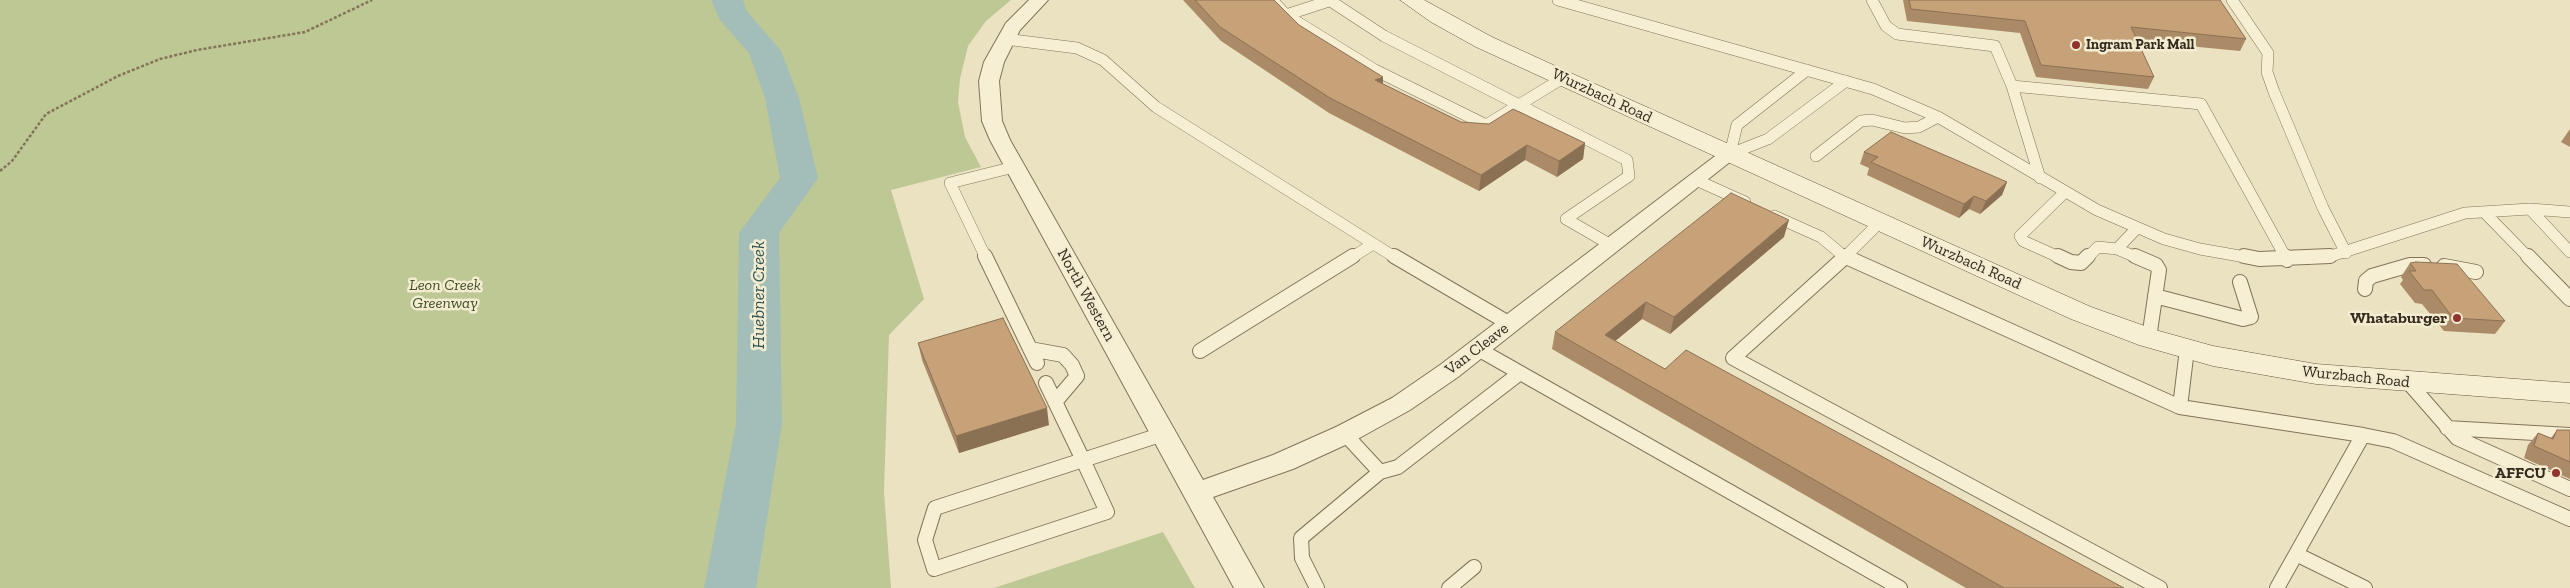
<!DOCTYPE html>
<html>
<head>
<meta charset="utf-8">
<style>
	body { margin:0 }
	canvas { display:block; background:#ebe2c1 }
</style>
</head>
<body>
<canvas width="2570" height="588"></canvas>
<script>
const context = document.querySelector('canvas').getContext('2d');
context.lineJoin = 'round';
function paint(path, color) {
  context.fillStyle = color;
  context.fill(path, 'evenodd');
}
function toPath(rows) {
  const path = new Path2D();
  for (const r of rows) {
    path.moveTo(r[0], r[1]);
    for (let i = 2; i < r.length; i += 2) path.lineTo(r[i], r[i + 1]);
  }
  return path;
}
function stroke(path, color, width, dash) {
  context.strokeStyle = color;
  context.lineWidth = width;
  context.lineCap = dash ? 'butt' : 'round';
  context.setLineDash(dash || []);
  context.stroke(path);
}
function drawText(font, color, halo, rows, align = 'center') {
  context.font = font + ' "Zilla Slab",serif';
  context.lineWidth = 5;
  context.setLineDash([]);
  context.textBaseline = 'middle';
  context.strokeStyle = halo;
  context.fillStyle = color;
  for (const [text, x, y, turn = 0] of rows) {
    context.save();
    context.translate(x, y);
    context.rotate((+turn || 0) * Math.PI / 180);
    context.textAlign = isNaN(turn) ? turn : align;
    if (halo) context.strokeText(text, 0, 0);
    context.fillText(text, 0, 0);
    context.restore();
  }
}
const green = toPath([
	[0,0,1011,0,986,21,968,46,960,79,958,102,965,137,981,167,891,190,924,299,889,335,884,492,891,588,0,588],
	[1163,532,1195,588,994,588]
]);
const river = toPath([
	[711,0,743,0,746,10,781,51,799,98,818,178,779,233,782,424,756,588,704,588,736,424,739,233,780,178,765,98,749,53,720,20,711,0]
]);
const path = toPath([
	[0,171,12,161,46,114,118,76,160,59,197,50,305,32,372,0]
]);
const laneFar1 = toPath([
	[1272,0,1286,15,1375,70,1486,125,1563,78],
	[1329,0,1384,36,1627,160,1629,176,1566,219,1611,245],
	[1558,0,1873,89,1938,117,2097,210,2164,239,2200,249,2251,258],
	[1872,0,1886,26,1897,34,1995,46,2012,86,2040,178],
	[2232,0,2268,53,2267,72,2274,92,2323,208,2346,253],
	[1286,15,1332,0],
	[1005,39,1077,48,1103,60,1156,107,1396,258],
	[2012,86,2201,104,2286,258],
	[1730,154,1768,139,1846,81],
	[1730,154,1737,125,1807,70],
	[1816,156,1861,121,1872,120,1905,128,1919,127,1938,117],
	[1696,180,1745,202],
	[2530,209,2570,252],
	[2484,212,2529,258],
	[1774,216,1821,237,1846,258],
	[2117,249,2138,258],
	[986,258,950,183,1014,167],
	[1351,258,1373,244],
	[1844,258,1880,222],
	[2061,258,2023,241,2020,236,2065,192],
	[2087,258,2098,247,2117,249,2137,228],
	[2306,258,2328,257,2465,213,2530,209,2570,212]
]);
const lane = toPath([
	[985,256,1037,363],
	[1394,256,1510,324],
	[1844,256,2180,407,2363,435,2277,588],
	[1846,256,1733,358,2160,588],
	[2058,256,2071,262,2081,263,2088,256],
	[2135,256,2156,265,2159,270,2149,338],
	[2244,256,2259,259,2330,256],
	[2285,256,2287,260],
	[2528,256,2570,299],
	[2444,266,2476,272],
	[2365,289,2366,281,2372,276,2410,265,2424,265],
	[2155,296,2243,319,2251,317,2240,282],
	[1030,349,1063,355,1072,365,1077,376,1055,402],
	[1478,349,1900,588],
	[1200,351,1353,256],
	[2408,382,2457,438,2570,489],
	[1046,383,1083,460],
	[2180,407,2187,349],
	[2447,428,2570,435],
	[2363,435,2393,441,2570,519],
	[1083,460,1107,512,934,569,925,540,935,508,1083,460],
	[1083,460,1163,434],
	[1380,472,1398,467,1520,373],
	[2296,554,2365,588],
	[1317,588,1302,558,1301,538,1380,472,1345,434],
	[1449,588,1474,567]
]);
const street = toPath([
	[1029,0,1048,0,1020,30,1004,62,999,81,1002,121,1010,140,1203,480,1273,455,1336,427,1392,398,1440,365,1723,150,1730,148,1737,150,1740,154,1458,377,1410,410,1354,441,1293,469,1213,497,1264,588,1234,588,990,140,982,121,979,81,984,62,1006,23,1029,0]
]);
const secondary = toPath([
	[1400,0,1424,0,1492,37,1562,69,2091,307,2159,331,2213,346,2316,364,2570,383,2570,403,2316,384,2213,366,2139,345,2071,319,1476,47,1431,22,1400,0]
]);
const wall = toPath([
	[1183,0,1274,0,1299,25,1383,84,1461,122,1585,143,1583,159,1557,177,1525,160,1479,191,1329,113,1221,41],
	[1903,0,2220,0,2246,39,2240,51,2137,41,2154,77,2148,89,2036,77,2020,33,1907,21],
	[2570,129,2570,147,2561,142],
	[1864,152,2007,182,2002,195,1980,214,1969,209,1959,218,1867,175,1869,168,1860,164],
	[1784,237,1670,334,1642,319,1615,341,1665,369,2124,588,1966,588,1552,349,1555,332],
	[2410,263,2505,321,2495,334,2444,331,2422,304,2415,303,2400,284,2403,280,2401,277],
	[918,343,1049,425,959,453,922,360],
	[2557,430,2570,430,2570,479,2524,458,2528,445,2538,433,2551,438]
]);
const shadedWall = toPath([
	[1383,77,1383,91,1375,80],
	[1585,143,1583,159,1557,177,1559,161],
	[1527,145,1525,160,1479,191,1481,175],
	[2007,182,2002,195,1980,214,1986,201],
	[1974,196,1969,209,1959,218,1964,204],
	[1789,220,1784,237,1670,334,1674,317],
	[1646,302,1642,319,1602,352,1605,335],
	[1047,408,1049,425,959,453,956,436]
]);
const building = toPath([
	[1195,0,1274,0,1299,25,1383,77,1375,80,1461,122,1489,124,1513,109,1585,143,1559,161,1527,145,1481,175,1330,98,1220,27,1195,0],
	[1909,0,2220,0,2246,39,2131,27,2154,77,2041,65,2025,21,1911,9,1909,0],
	[1891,132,2007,182,1986,201,1974,196,1964,204,1871,162,1878,157,1864,152,1891,132],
	[1731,193,1789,220,1674,317,1646,302,1605,335,1665,369,1686,350,2124,588,2004,588,1555,332,1731,193],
	[2416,262,2457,264,2505,321,2453,318,2432,290,2424,290,2409,271,2416,271,2410,263,2416,262],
	[1003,318,1047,408,956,436,918,343,1003,318],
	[2557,430,2570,430,2570,462,2534,446,2538,433,2553,439,2557,430]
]);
const markers = [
	[2076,45,5,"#8f352d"],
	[2457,318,5,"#8f352d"],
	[2556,473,5,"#8f352d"]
];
const farPoinames = [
	["Ingram Park Mall",2086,45]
];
const streetNames = [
	["Wurzbach Road",1602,96,25],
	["Wurzbach Road",1971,263,24],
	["North Western",1086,295,61],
	["Van Cleave",1477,349,-37],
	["Wurzbach Road",2356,377,6]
];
const parkNames = [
	["Leon Creek",445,285],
	["Greenway",445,303]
];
const poiNames = [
	["Whataburger",2447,318],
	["AFFCU",2546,473]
];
const waterNames = [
	["Huebner Creek",759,295,-90]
];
paint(green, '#bec895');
paint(river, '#a3beb8');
stroke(laneFar1, '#837459', 12);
stroke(lane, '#837459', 16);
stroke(street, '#837459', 2);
stroke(secondary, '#65553d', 1);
stroke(path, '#837459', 2.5, [3, 2]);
stroke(laneFar1, '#f7efd3', 11);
stroke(lane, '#f7efd3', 14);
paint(street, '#f7efd3');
paint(secondary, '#f7efd3');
paint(wall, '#ab8a67');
paint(shadedWall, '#8b7154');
paint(building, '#c7a178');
stroke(building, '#8b7154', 1);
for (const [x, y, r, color] of markers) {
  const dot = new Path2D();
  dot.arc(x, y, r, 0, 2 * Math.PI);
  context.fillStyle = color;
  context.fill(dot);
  stroke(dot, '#f3ecd0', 2);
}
drawText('bold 14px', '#342a1d', '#f3ecd0', farPoinames, 'left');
drawText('16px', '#342a1d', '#f3ecd0', streetNames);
drawText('italic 16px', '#404f25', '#f3ecd0', parkNames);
drawText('bold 16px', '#342a1d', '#f3ecd0', poiNames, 'right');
drawText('italic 18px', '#2d5253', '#f3ecd0', waterNames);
</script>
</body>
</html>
